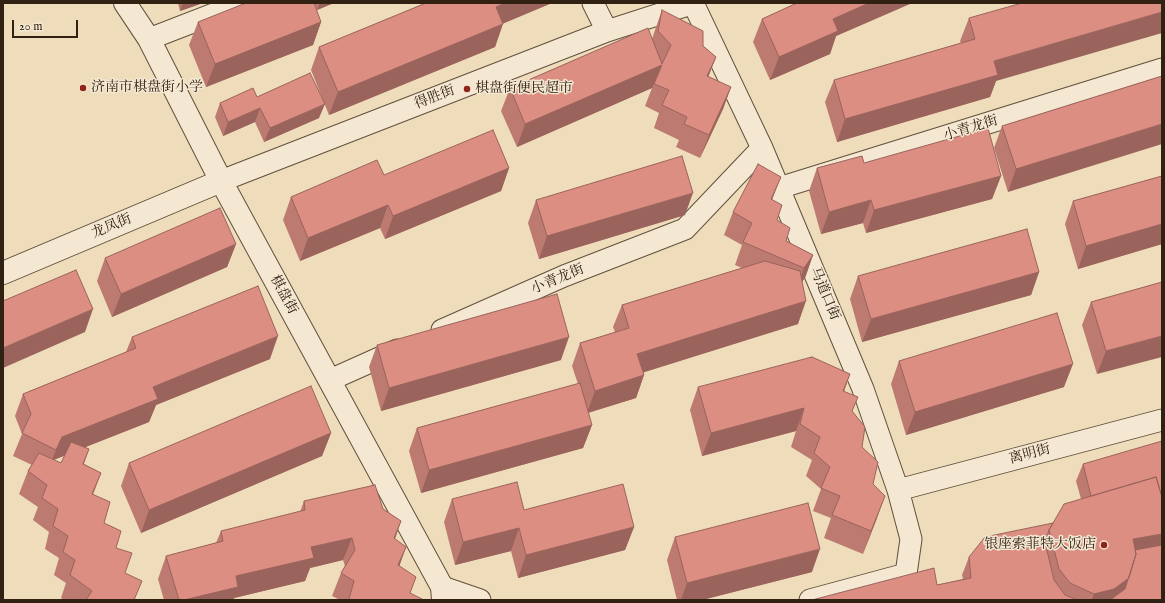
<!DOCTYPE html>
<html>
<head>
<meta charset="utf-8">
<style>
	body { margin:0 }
	#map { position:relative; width:1165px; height:603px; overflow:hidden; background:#eedcbb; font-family:"IM FELL English",serif }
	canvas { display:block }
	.frame { position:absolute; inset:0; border:4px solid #312112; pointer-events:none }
	.scale { position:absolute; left:12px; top:20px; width:66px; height:18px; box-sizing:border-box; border:2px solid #312112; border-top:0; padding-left:5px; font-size:12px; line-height:14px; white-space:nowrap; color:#312112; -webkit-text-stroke:3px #f4e8d3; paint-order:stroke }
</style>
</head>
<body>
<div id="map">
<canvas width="1165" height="603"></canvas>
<div class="frame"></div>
<div class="scale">20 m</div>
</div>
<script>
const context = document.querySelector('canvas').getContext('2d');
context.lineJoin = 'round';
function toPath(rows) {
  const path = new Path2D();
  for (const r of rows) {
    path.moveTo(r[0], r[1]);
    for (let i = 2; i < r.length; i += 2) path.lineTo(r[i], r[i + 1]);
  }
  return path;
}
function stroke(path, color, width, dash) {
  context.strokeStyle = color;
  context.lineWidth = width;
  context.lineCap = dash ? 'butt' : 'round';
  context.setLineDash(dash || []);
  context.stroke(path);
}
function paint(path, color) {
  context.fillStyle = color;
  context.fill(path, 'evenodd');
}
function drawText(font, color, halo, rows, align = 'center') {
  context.font = font + ' "IM FELL English","Noto Serif SC",serif';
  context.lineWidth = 3;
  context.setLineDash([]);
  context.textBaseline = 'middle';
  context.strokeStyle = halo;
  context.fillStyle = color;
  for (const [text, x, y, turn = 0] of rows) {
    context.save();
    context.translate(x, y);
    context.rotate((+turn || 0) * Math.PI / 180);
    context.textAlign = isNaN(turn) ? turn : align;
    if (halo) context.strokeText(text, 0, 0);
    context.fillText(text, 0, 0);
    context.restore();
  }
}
const minor = toPath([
	[593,3,607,31],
	[693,3,762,148,863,389,898,490,911,539,906,574,810,600],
	[149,39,242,3],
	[221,181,607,31,694,3],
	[779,188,1162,69],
	[442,330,564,276,685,229,762,148],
	[330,380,397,350],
	[898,490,1162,420],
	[442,587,480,600]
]);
const tertiary = toPath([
	[125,3,149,39,221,181,442,587,443,600],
	[3,273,221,181]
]);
const wall = toPath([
	[178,3,203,3,180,11],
	[314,3,334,3,317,10],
	[426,3,552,3,503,23,495,47,329,115,311,70,319,47],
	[797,3,912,3,836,36,830,54,770,80,753,42,762,19],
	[662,10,716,57,708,77,731,87,723,109,700,158,676,147,679,140,654,128,659,113,645,106,652,88,517,147,501,111,510,88,652,39,654,33],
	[969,18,996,81,990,97,837,142,825,102,834,80,961,43,960,41],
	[198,22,321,22,313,45,206,87,189,45],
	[1162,76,1008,192,994,148,1002,126],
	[257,97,319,118,264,142,255,122,223,136,215,117,220,103],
	[864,163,1001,176,992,199,866,233,863,223,821,234,809,191,817,168],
	[509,168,501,191,385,239,380,228,300,261,283,220,291,197,384,175],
	[1162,176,1162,244,1078,269,1065,224,1073,201],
	[536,200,685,215,539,259,528,223],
	[772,200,777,220,786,241,813,255,805,278,802,281,798,324,643,372,644,375,636,398,588,413,592,425,583,448,421,493,409,451,417,428,578,384,572,366,580,343,615,332,613,327,622,305,742,268,735,265,742,245,724,235,733,212],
	[236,244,227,267,112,317,97,281,105,258],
	[1039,272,1031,295,862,342,850,299,858,276],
	[1162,282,1097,374,1082,325,1091,302],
	[132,337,270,359,156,405,149,422,85,447,89,449,84,464,101,473,93,495,104,523,116,548,135,600,64,600,61,598,66,583,54,575,59,558,45,549,49,532,33,520,38,507,19,494,28,471,32,465,13,456,22,434,15,416,23,394,126,352],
	[64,456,61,463,54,460],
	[377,345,561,360,381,411,369,367],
	[899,361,1064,387,906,435,891,384],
	[850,374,844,391,852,412,873,484,877,518,863,554,824,538,831,518,813,511,821,489,806,476,812,460,791,447,796,431,702,456,690,410,698,387],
	[331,433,322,456,141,533,121,486,129,463],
	[1083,464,1162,600,812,600,937,585,963,579,962,575,969,557,1053,523,1081,499,1076,481],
	[452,499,524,510,634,527,625,550,518,578,511,551,455,565,444,522],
	[304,501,383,509,401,521,395,539,406,547,399,566,410,593,424,600,340,600,332,596,341,573,345,566,343,560,310,568,305,581,234,598,233,600,164,600,158,579,166,556,216,543,221,531,300,512],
	[675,537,812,572,702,600,677,600,667,560]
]);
const shadedWall = toPath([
	[183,3,203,3,180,11],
	[320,3,334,3,317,10],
	[505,3,552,3,488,30,496,7],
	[869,3,912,3,836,36,830,54,770,80,779,57,833,19],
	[1162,12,1162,33,996,81,990,97,837,142,845,119,994,61],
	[321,22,313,45,206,87,215,64],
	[503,24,495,47,329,115,338,92],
	[716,57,707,80,707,76],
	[662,65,652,88,517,147,525,124],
	[731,87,723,109,700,158,709,135],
	[325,104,319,118,264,142,270,128],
	[260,108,255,122,223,136,228,122],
	[1162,124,1162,144,1008,192,1016,169],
	[509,168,501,191,385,239,393,216],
	[1001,176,992,199,866,233,874,210],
	[781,177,772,200,771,199],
	[693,193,685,215,539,259,547,236],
	[871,200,863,223,821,234,829,212],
	[388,205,380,228,300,261,308,238],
	[1162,224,1162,244,1078,269,1086,246],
	[236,244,227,267,112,317,121,294],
	[813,255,805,278,795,291,804,268],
	[1039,272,1031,295,862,342,871,319],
	[806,301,798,324,629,377,637,354],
	[93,309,85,332,3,368,3,348],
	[278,336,270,359,156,405,149,422,53,460,47,472,56,450,62,437,153,387],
	[1162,336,1162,357,1097,374,1106,351],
	[569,337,561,360,381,411,389,388],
	[1073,364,1064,387,906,435,915,412],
	[850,374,842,397,843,391],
	[644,375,636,398,587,413,595,391],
	[804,408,796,431,702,456,711,433],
	[592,425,583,448,421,493,429,470],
	[331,433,322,456,141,533,149,510],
	[885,496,877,518,863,554,871,531],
	[401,521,393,544,394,538],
	[634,527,625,550,518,578,526,555],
	[519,528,511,551,455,565,463,542],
	[1162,534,1162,558,1131,567,1133,539],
	[352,538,343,560,310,568,305,581,234,598,233,600,184,600,236,576,311,547],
	[406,547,398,570,398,565],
	[820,549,812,572,702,600,681,600,687,583],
	[1129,578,1121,600,1092,600,1094,594]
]);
const building = toPath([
	[246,3,314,3,321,22,215,64,198,22,246,3],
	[426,3,505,3,496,7,503,24,338,92,319,47,426,3],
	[797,3,869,3,833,19,838,31,779,57,762,19,797,3],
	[1022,3,1162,3,1162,12,994,61,998,75,845,119,834,80,975,39,969,18,1022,3],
	[662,10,703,31,703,46,716,57,707,76,731,87,709,135,684,124,687,117,662,105,669,90,654,84,662,65,525,124,510,88,648,28,662,64,671,45,658,31,662,10],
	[310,73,325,104,270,128,260,108,228,122,220,103,253,88,257,97,310,73],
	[1162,76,1162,124,1016,169,1002,126,1162,76],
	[988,128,1001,176,874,210,871,200,829,212,817,168,862,156,864,163,988,128],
	[493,130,509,168,393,216,388,205,308,238,291,197,377,160,384,175,493,130],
	[682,156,693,193,547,236,536,200,682,156],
	[758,164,781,177,771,199,782,205,777,220,790,228,786,241,813,255,804,268,743,242,752,223,733,212,758,164],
	[1162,176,1162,224,1086,246,1073,201,1162,176],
	[220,208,236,244,121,294,105,258,220,208],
	[1027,229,1039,272,871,319,858,276,1027,229],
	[765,261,800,271,806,301,637,354,644,375,595,391,580,343,629,328,622,305,765,261],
	[76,270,93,309,3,348,3,301,76,270],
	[1162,282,1162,336,1106,351,1091,302,1162,282],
	[258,286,278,336,153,387,158,399,62,437,56,450,22,433,31,414,23,394,136,348,132,337,258,286],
	[557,294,569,337,389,388,377,345,557,294],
	[1057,313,1073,364,915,412,899,361,1057,313],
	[812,357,850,374,843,391,858,397,852,411,865,427,862,447,878,462,873,484,885,496,871,531,832,515,840,496,821,488,830,467,814,453,820,437,800,424,804,408,711,433,698,387,812,357],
	[580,383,592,425,429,470,417,428,580,383],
	[311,386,331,433,149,510,129,463,311,386],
	[1162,441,1162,497,1156,477,1091,496,1083,464,1162,441],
	[71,442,89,449,83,464,101,473,92,494,110,502,104,523,121,531,116,548,132,553,125,573,142,581,134,600,86,600,92,591,70,575,75,560,63,552,68,536,53,526,58,509,42,498,47,485,28,471,39,453,61,463,71,442],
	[1156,477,1162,497,1162,534,1133,539,1136,554,1129,578,1114,589,1094,594,1070,583,1059,569,1049,530,1064,504,1156,477],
	[517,482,524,510,623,484,634,527,526,555,519,528,463,542,452,499,517,482],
	[375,485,383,509,401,521,394,538,406,547,398,565,416,577,410,593,424,600,352,600,349,599,354,581,341,573,355,550,352,538,311,547,314,558,236,576,238,587,184,600,179,600,166,556,223,541,221,531,305,510,304,501,375,485],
	[808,503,820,549,687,583,675,537,808,503],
	[1053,523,1049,530,1045,542,1054,580,1065,595,1078,600,812,600,934,568,937,585,971,578,969,557,985,537,1053,523],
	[1162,545,1162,600,1110,600,1125,589,1136,554,1135,550,1162,545]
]);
const markers = [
	[83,88,4,"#8f2418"],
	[467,89,4,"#8f2418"],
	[1104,545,4,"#8f2418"]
];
const poiNames = [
	["济南市棋盘街小学",91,88],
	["棋盘街便民超市",475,89],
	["银座索菲特大饭店",1096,545,"right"]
];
const streetNames = [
	["得胜街",435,98,-21],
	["小青龙街",971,129,-17],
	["龙凤街",112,227,-23],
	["小青龙街",558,280,-23],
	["马道口街",824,294,67],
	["棋盘街",283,295,62],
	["离明街",1030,455,-15]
];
stroke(minor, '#60503c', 23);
stroke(tertiary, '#60503c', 24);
stroke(minor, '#f4e8d3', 21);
stroke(tertiary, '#f4e8d3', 22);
paint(wall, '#bd7a71');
paint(shadedWall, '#9a635c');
paint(building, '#dc8e83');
stroke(building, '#9a635c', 1);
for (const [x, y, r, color] of markers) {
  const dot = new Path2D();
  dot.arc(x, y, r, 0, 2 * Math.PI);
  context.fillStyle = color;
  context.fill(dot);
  stroke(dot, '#f4e8d3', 1.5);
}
drawText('14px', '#312112', '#f4e8d3', poiNames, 'left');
drawText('14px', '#312112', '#f4e8d3', streetNames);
</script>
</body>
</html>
